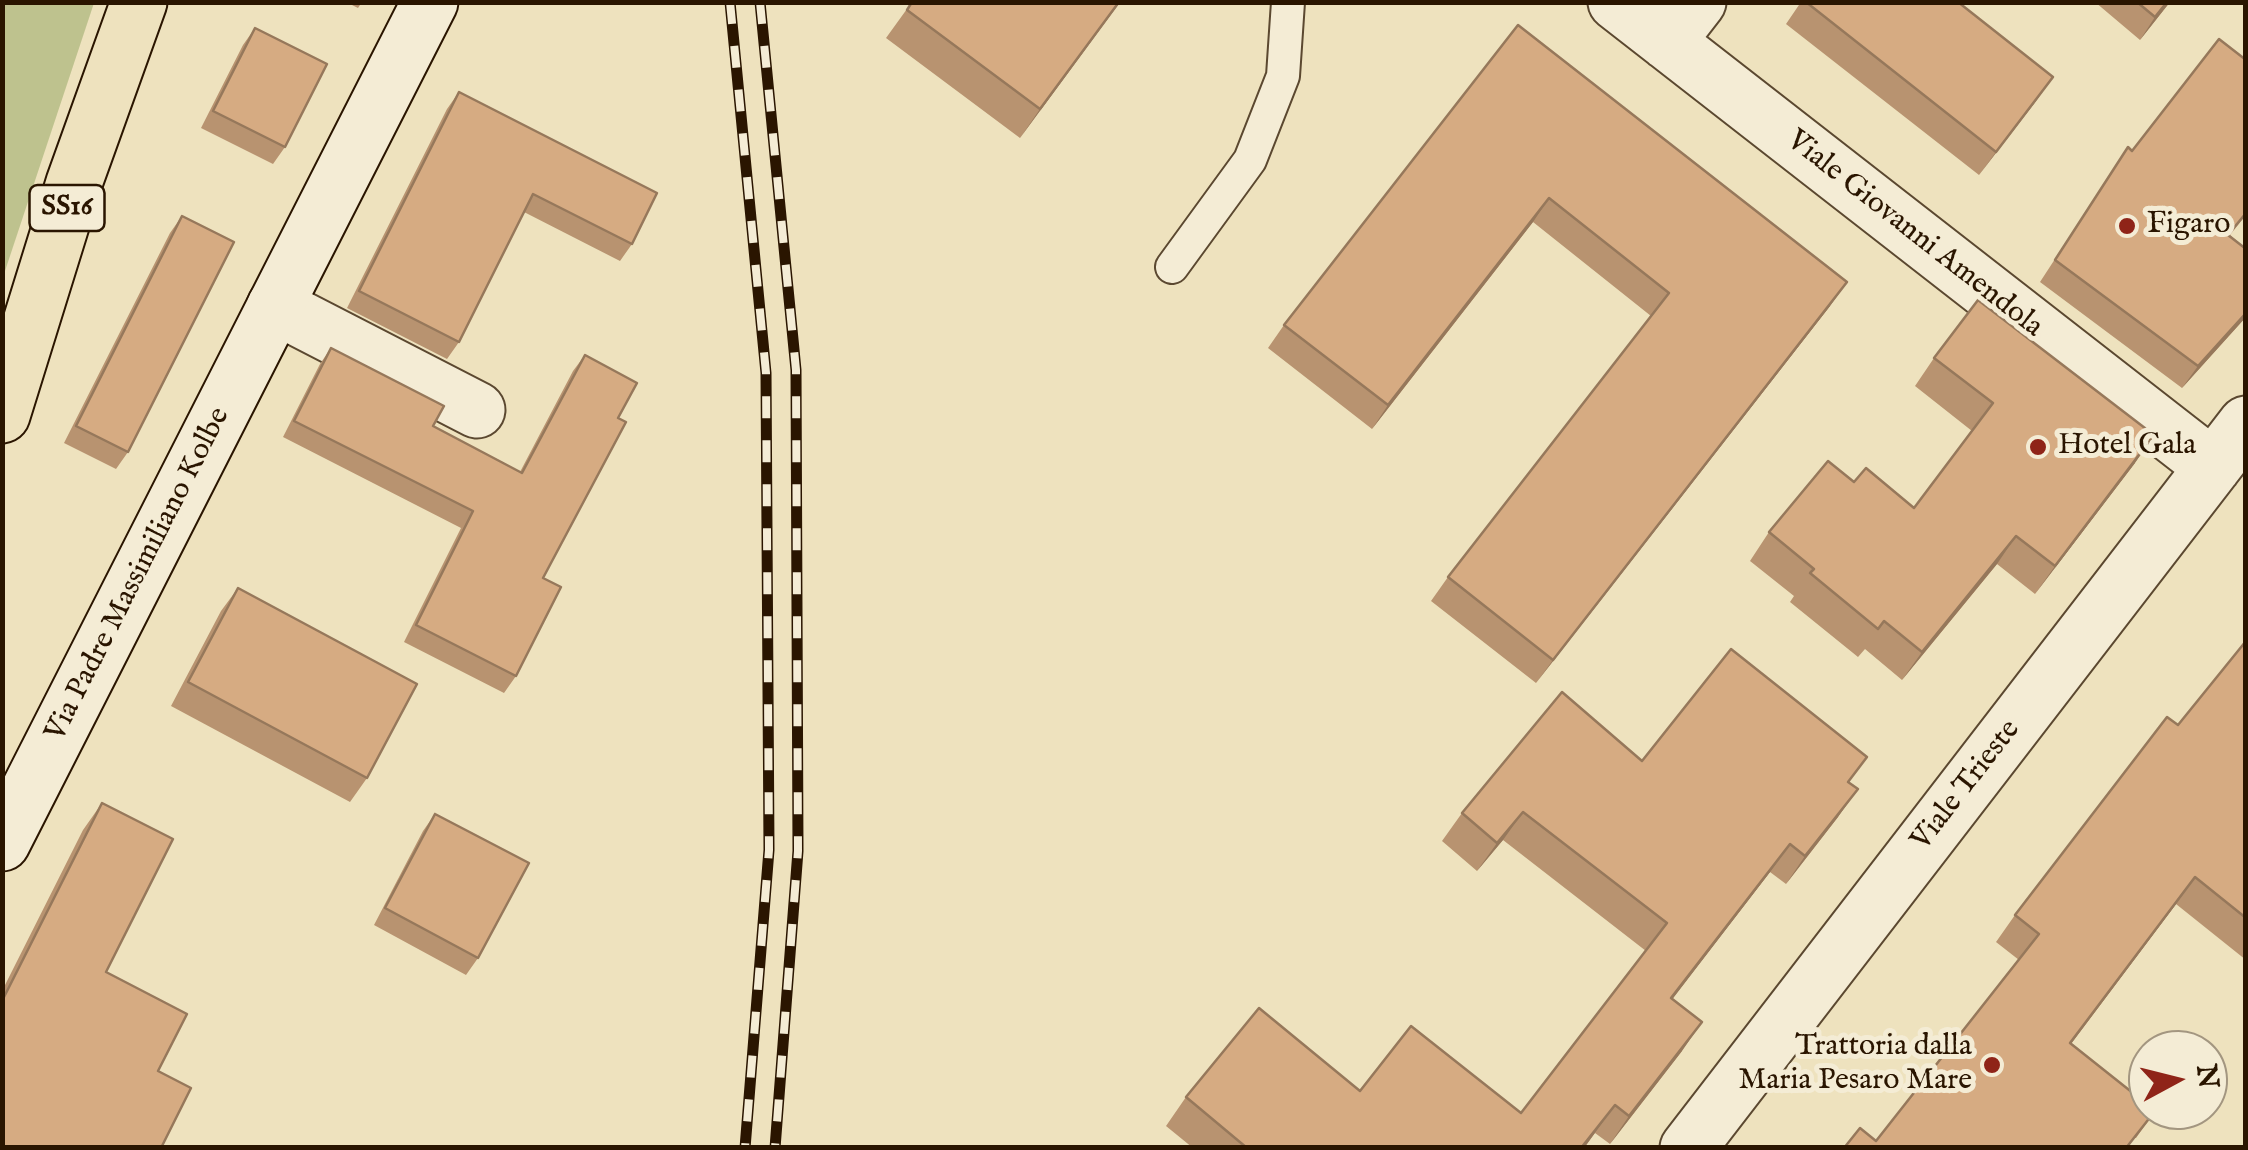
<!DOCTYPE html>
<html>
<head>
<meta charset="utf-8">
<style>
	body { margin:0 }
	#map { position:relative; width:2248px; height:1150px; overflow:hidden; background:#eee2be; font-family:"IM FELL English",serif }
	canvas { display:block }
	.frame { position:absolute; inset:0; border:5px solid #2a1500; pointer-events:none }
	.north { position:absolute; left:2128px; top:1030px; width:100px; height:100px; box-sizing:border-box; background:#f4ecd5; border:2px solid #a39680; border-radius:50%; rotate:83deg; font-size:28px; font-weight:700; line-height:40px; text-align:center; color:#2a1500 }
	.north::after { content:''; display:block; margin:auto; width:35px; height:45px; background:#8f2418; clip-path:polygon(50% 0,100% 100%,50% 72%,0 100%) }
</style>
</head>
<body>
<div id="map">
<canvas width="2248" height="1150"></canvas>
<div class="frame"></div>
<div class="north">N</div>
</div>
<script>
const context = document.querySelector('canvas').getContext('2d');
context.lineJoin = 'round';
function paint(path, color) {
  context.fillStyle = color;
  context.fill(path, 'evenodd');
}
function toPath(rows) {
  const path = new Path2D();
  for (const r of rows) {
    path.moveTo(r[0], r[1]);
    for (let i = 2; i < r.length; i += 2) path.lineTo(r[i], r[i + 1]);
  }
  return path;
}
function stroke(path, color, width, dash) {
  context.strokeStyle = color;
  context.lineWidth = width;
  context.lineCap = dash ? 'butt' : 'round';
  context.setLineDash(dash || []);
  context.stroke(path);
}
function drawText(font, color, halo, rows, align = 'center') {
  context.font = font + ' "IM FELL English",serif';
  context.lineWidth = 10;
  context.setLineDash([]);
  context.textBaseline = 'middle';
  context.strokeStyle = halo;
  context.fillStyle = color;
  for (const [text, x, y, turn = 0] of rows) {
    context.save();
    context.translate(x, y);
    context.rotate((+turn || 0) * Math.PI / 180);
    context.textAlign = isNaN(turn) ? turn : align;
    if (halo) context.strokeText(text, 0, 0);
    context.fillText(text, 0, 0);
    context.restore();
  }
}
const green = toPath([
	[3,2,94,3,3,277,2,3]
]);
const lane = toPath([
	[1172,267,1250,160,1283,76,1288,2]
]);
const street = toPath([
	[1616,2,2213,467],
	[1667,42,1698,2],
	[275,306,477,410],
	[1688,1148,2246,424]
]);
const secondary = toPath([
	[2,843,430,2]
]);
const primary = toPath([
	[2,415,74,183,139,2]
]);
const rail = toPath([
	[730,2,766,373,769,850,745,1148],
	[760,2,796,370,798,851,775,1148]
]);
const wall = toPath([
	[346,2,362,2,358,8],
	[912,2,1120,2,1020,138,886,38],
	[1801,2,1958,2,2036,101,1979,175,1786,24],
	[2095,2,2170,2,2140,40],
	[1518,25,1830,306,1536,683,1431,601,1448,577,1651,316,1533,222,1372,429,1268,348,1284,325],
	[255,28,285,147,273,164,201,128,243,45],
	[2246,60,2246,215,2230,235,2246,249,2246,317,2182,388,2040,282,2128,147,2132,151],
	[459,92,632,244,620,261,524,212,459,342,447,359,347,308,447,109],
	[182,216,128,452,116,469,64,443,170,233],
	[331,348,433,426,520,472,573,371,585,355,618,418,543,578,516,676,504,693,404,642,461,528,283,437,320,364],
	[1934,358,2135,463,2035,594,1997,564,1902,680,1865,649,1858,657,1790,602,1794,596,1750,561,1769,532,1854,482,1914,508,1972,431,1915,386],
	[238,588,367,778,350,802,171,706,221,611],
	[2246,641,2246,960,2176,904,2071,1044,2155,1111,2136,1138,1876,1141,2019,960,1996,942,2015,915,2178,725],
	[1642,761,1849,783,1838,817,1786,884,1770,872,1672,999,1682,1051,1610,1144,1595,1133,1584,1148,1193,1148,1166,1126,1186,1097,1360,1091,1521,1113,1646,951,1503,840,1477,871,1442,841,1462,813],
	[102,803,106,972,158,1071,2,1148,2,991,83,830],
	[435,814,478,958,466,975,374,925,423,831]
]);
const shadedWall = toPath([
	[1119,2,1120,2,1020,138,1040,109],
	[2167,2,2170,2,2140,40,2155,17],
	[2053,77,2036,101,1979,175,1996,152],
	[1549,198,1533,222,1372,429,1388,405],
	[1847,282,1830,306,1536,683,1553,660],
	[2246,313,2246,317,2182,388,2198,366],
	[2154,435,2135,463,2035,594,2055,566],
	[2016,536,1997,564,1902,680,1922,652],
	[1858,789,1838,817,1786,884,1805,856],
	[1523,812,1503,840,1477,871,1497,843],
	[1790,844,1770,872,1651,1027,1671,998],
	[2195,877,2176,904,2051,1070,2070,1043],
	[1702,1022,1682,1051,1610,1144,1629,1116],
	[1615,1105,1584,1148,1581,1148]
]);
const building = toPath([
	[912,2,1119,2,1040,109,907,10,912,2],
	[1806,2,1958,2,2053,77,1996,152,1806,2],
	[2137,2,2167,2,2155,17,2137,2],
	[1518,25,1847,282,1553,660,1448,577,1669,293,1549,198,1388,405,1284,325,1518,25],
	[255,28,327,64,285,147,213,111,255,28],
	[2219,39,2246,60,2246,213,2228,235,2246,249,2246,313,2198,366,2055,260,2128,147,2132,151,2219,39],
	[459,92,657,193,632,244,533,194,459,342,359,291,459,92],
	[182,216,234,242,128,452,76,426,182,216],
	[1978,300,2154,435,2055,566,2016,536,1922,652,1884,621,1878,629,1810,573,1814,569,1769,532,1828,461,1854,482,1866,468,1914,508,1993,403,1934,358,1978,300],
	[331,348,444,406,433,426,522,473,585,355,637,383,618,418,626,422,543,578,561,587,516,676,416,625,473,511,294,421,331,348],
	[238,588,417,684,367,778,188,682,238,588],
	[2246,641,2246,918,2195,877,2070,1043,2148,1105,2148,1110,2155,1111,2126,1148,1844,1148,1860,1128,1876,1141,2039,934,2015,915,2167,717,2178,725,2246,641],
	[1731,649,1867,757,1848,782,1858,789,1805,856,1790,844,1671,998,1702,1022,1629,1116,1615,1105,1581,1148,1247,1148,1186,1097,1259,1008,1360,1091,1411,1026,1521,1113,1667,923,1523,812,1497,843,1462,813,1562,692,1642,761,1731,649],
	[102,803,173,839,106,972,187,1014,158,1071,191,1088,161,1148,2,1148,2,1001,102,803],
	[435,814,529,863,478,958,385,908,435,814]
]);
const markers = [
	[2127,226,10,"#8f2418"],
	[2038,447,10,"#8f2418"],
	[1992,1065,10,"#8f2418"]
];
const shields = [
	[67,208,75]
];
const shieldNames = [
	["SS16",67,208]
];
const poiNames = [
	["Figaro",2147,226],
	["Hotel Gala",2058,447],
	["Trattoria dalla",1972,1048,"right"],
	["Maria Pesaro Mare",1972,1082,"right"]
];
const streetNames = [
	["Viale Giovanni Amendola",1914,235,38],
	["Via Padre Massimiliano Kolbe",139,575,-63],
	["Viale Trieste",1967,786,-52]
];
paint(green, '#bec28e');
stroke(lane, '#5b4830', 36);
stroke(street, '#5b4830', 59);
stroke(secondary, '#2a1500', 59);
stroke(primary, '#2a1500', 59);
stroke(lane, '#f4ecd5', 32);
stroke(street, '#f4ecd5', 55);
stroke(secondary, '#f4ecd5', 55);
stroke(primary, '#eee2be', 55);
stroke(rail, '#2a1500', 11);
stroke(rail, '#f4ecd5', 8, [22]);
paint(wall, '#b89370');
paint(shadedWall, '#96785b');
paint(building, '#d6ab82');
stroke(building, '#96785b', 2.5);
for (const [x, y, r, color] of markers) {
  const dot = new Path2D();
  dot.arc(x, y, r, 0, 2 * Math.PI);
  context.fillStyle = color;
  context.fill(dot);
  stroke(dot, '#f4ecd5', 4);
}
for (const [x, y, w] of shields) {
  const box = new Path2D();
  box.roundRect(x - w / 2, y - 23, w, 46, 8);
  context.fillStyle = '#f4ecd5';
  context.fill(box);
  stroke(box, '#2a1500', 2.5);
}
drawText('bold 28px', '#2a1500', null, shieldNames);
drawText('30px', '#2a1500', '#f4ecd5', poiNames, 'left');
drawText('30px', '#2a1500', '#f4ecd5', streetNames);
</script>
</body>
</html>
